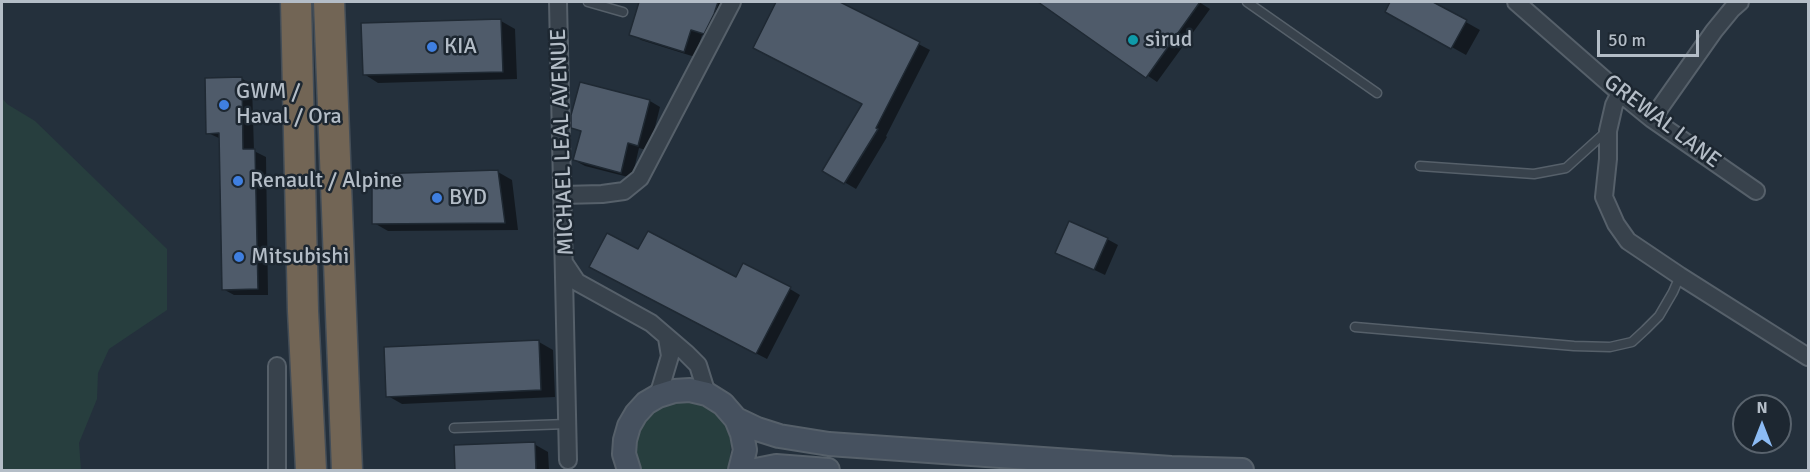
<!DOCTYPE html>
<html>
<head>
<meta charset="utf-8">
<style>
	body { margin:0 }
	#map { position:relative; width:1810px; height:472px; overflow:hidden; background:#24303c; font-family:Signika,sans-serif }
	canvas { display:block }
	.frame { position:absolute; inset:0; border:3px solid #b4bdc7; pointer-events:none }
	.north { position:absolute; left:1732px; top:394px; width:60px; height:60px; box-sizing:border-box; background:#1d2731; border:2px solid #59636d; border-radius:50%; rotate:0deg; font-size:16px; font-weight:700; line-height:24px; text-align:center; color:#b4bdc7 }
	.north::after { content:''; display:block; margin:auto; width:21px; height:27px; background:#8cbbf4; clip-path:polygon(50% 0,100% 100%,50% 72%,0 100%) }
	.scale { position:absolute; left:1597px; top:30px; width:102px; height:27px; box-sizing:border-box; border:3px solid #b4bdc7; border-top:0; padding-left:8px; font-size:18px; line-height:21px; white-space:nowrap; color:#b4bdc7; -webkit-text-stroke:4px #1d2731; paint-order:stroke }
</style>
</head>
<body>
<div id="map">
<canvas width="1810" height="472"></canvas>
<div class="frame"></div>
<div class="north">N</div>
<div class="scale">50 m</div>
</div>
<script>
const context = document.querySelector('canvas').getContext('2d');
context.lineJoin = 'round';
function paint(path, color) {
  context.fillStyle = color;
  context.fill(path, 'evenodd');
}
function toPath(rows) {
  const path = new Path2D();
  for (const r of rows) {
    path.moveTo(r[0], r[1]);
    for (let i = 2; i < r.length; i += 2) path.lineTo(r[i], r[i + 1]);
  }
  return path;
}
function stroke(path, color, width, dash) {
  context.strokeStyle = color;
  context.lineWidth = width;
  context.lineCap = dash ? 'butt' : 'round';
  context.setLineDash(dash || []);
  context.stroke(path);
}
function drawText(font, color, halo, rows, align = 'center') {
  context.font = font + ' Signika,sans-serif';
  context.lineWidth = 5;
  context.setLineDash([]);
  context.textBaseline = 'middle';
  context.strokeStyle = halo;
  context.fillStyle = color;
  for (const [text, x, y, turn = 0] of rows) {
    context.save();
    context.translate(x, y);
    context.rotate((+turn || 0) * Math.PI / 180);
    context.textAlign = isNaN(turn) ? turn : align;
    if (halo) context.strokeText(text, 0, 0);
    context.fillText(text, 0, 0);
    context.restore();
  }
}
const green = toPath([
	[2,98,7,104,35,121,167,249,167,310,109,349,98,373,97,399,79,443,81,470,2,470],
	[676,397,707,402,726,425,731,442,730,458,728,470,641,470,638,466,634,446,637,428,646,414]
]);
const shadow = toPath([
	[641,2,730,2,715,39,702,35,695,57,641,40,631,34],
	[778,2,837,2,930,50,886,136,887,137,856,189,824,170,864,104,755,48],
	[1040,2,1199,2,1210,9,1157,82],
	[1392,2,1430,2,1480,30,1466,55,1387,11],
	[501,21,515,29,517,79,378,83,364,74],
	[241,78,252,85,254,151,266,157,268,295,234,295,223,289,221,139,208,133],
	[581,83,650,101,660,107,649,151,639,148,632,178,585,166,574,160,581,132,573,127],
	[498,172,512,180,518,230,388,231,374,223],
	[1107,239,1118,245,1105,275,1057,252],
	[639,251,736,279,790,289,800,295,767,359,601,273],
	[539,342,553,350,555,397,402,404,388,396],
	[534,444,548,452,549,470,457,470]
]);
const building = toPath([
	[639,2,718,2,714,14,704,34,691,30,684,52,629,35,639,2],
	[776,2,840,2,920,42,876,128,878,129,844,184,822,171,862,104,753,48,776,2],
	[1038,2,1200,2,1146,78,1038,2],
	[1390,2,1433,2,1467,20,1451,49,1385,12,1390,2],
	[501,19,503,72,363,75,361,23,501,19],
	[242,77,243,149,255,149,258,289,222,290,219,133,206,134,205,78,242,77],
	[580,82,650,100,638,146,628,143,621,173,573,160,581,131,571,128,571,115,580,82],
	[498,170,505,223,372,224,372,174,498,170],
	[1069,221,1108,238,1094,270,1055,253,1069,221],
	[648,231,736,277,743,263,791,287,756,354,589,267,607,233,638,249,648,231],
	[539,340,541,390,386,397,384,347,539,340],
	[535,442,536,471,455,471,454,445,535,442]
]);
const lane = toPath([
	[588,2,623,12],
	[1247,2,1377,93],
	[1420,166,1534,174,1566,168,1607,131],
	[1355,327,1574,346,1610,347,1632,342,1645,330,1659,316,1673,292,1680,276],
	[454,428,567,424]
]);
const street = toPath([
	[558,2,568,460],
	[1516,2,1620,93,1652,119,1756,191],
	[1620,93,1614,105,1608,131,1608,159,1604,197,1616,224,1628,241,1680,276,1808,357],
	[1652,119,1714,31,1732,9,1740,2],
	[562,195,602,194,624,191,640,178,732,2],
	[565,264,577,282,651,323,686,353,698,365,707,394],
	[658,396,670,356,667,338],
	[277,470,277,366]
]);
const secondary = toPath([
	[736,419,757,429,779,436,829,444,1171,468,1242,470],
	[629,470,624,454,625,440,629,426,636,414,646,403,658,396,674,391,690,390,707,394,723,404,736,419,742,434,745,450,740,470],
	[756,470,776,466,828,470]
]);
const highway = toPath([
	[296,2,303,311,311,470],
	[329,2,347,470]
]);
const markers = [
	[1133,40,6,"#0f9aa8"],
	[432,47,6,"#3f7fe0"],
	[224,105,6,"#3f7fe0"],
	[238,181,6,"#3f7fe0"],
	[437,198,6,"#3f7fe0"],
	[239,257,6,"#3f7fe0"]
];
const poiNames = [
	["sirud",1145,40],
	["KIA",444,47],
	["GWM /",236,92],
	["Haval / Ora",236,117],
	["Renault / Alpine",250,181],
	["BYD",449,198],
	["Mitsubishi",251,257]
];
const streetNames = [
	["GREWAL LANE",1662,122,37],
	["MICHAEL LEAL AVENUE",563,142,-92]
];
paint(green, '#273e3e');
paint(shadow, '#0007');
paint(building, '#4f5b6a');
stroke(building, '#1f2933', 1.5);
stroke(lane, '#56606a', 11);
stroke(street, '#56606a', 20);
stroke(secondary, '#56606a', 26);
stroke(highway, '#434d57', 33);
stroke(lane, '#38424c', 8);
stroke(street, '#38424c', 16);
stroke(secondary, '#46515f', 22);
stroke(highway, '#726555', 30);
for (const [x, y, r, color] of markers) {
  const dot = new Path2D();
  dot.arc(x, y, r, 0, 2 * Math.PI);
  context.fillStyle = color;
  context.fill(dot);
  stroke(dot, '#1d2731', 2);
}
drawText('22px', '#b4bdc7', '#1d2731', poiNames, 'left');
drawText('22px', '#b4bdc7', '#1d2731', streetNames);
</script>
</body>
</html>
